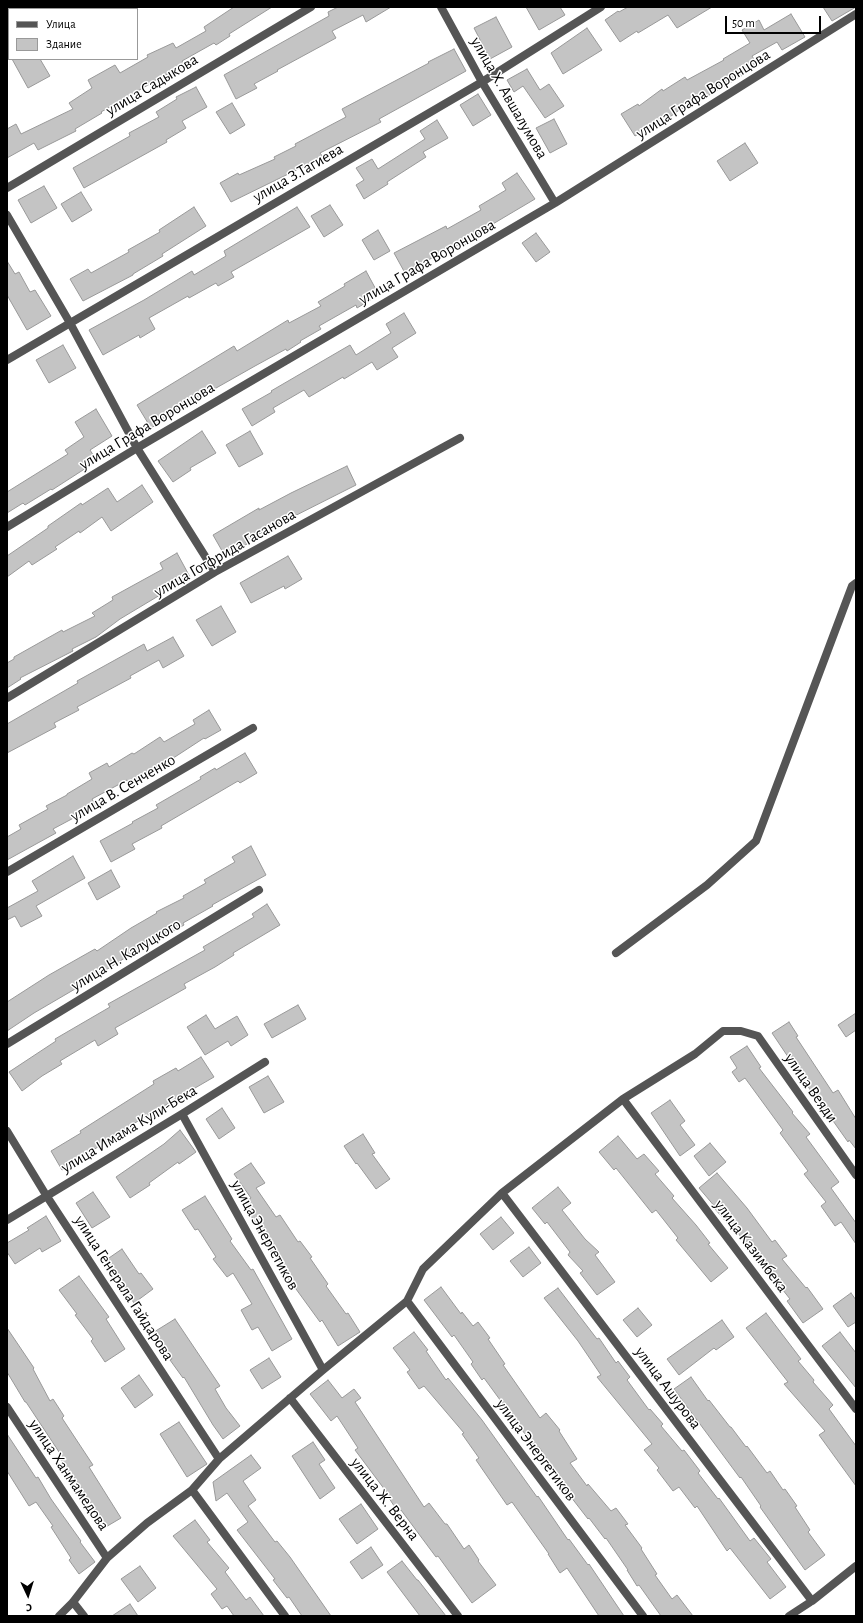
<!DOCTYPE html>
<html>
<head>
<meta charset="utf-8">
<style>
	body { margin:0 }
	#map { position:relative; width:863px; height:1623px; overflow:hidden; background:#fff; font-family:"Alegreya Sans",sans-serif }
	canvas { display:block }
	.frame { position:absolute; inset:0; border:8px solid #000; pointer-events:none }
	.legend { position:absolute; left:8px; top:8px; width:130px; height:52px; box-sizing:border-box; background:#fff; border:1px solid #999; margin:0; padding:5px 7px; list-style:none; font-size:12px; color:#000 }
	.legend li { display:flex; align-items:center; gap:8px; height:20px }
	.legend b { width:20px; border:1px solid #999 }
	.north { position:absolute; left:8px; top:1575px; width:40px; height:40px; -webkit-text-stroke:3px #fff; paint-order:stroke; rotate:176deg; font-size:11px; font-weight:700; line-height:16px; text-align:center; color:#000 }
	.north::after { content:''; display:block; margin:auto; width:14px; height:18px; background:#000; clip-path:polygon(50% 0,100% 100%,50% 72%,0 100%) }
	.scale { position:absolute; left:725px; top:16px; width:96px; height:18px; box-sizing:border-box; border:2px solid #000; border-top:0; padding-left:5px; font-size:12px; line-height:14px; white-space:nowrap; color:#000; -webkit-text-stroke:3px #fff; paint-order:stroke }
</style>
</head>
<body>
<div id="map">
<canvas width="863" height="1623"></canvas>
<div class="frame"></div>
<ul class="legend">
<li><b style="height:5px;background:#555"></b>Улица</li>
<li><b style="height:11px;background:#c4c4c4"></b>Здание</li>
</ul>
<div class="north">С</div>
<div class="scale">50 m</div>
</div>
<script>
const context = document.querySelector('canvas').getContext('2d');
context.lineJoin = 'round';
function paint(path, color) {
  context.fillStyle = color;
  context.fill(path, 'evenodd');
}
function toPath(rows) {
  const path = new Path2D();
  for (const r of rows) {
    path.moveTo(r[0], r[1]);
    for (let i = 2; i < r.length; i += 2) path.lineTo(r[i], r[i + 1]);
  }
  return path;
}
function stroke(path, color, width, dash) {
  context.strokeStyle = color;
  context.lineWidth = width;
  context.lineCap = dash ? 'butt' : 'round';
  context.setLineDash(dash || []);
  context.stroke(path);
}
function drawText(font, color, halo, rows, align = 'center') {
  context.font = font + ' "Alegreya Sans",sans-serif';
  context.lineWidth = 3;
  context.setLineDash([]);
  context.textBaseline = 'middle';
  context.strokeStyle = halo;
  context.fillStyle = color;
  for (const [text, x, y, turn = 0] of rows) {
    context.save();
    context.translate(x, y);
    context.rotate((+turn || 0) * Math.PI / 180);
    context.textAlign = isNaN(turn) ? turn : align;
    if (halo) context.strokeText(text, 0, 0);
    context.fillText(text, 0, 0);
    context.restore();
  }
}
const building = toPath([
	[234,7,272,7,229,34,230,36,216,45,214,43,182,61,185,66,155,80,155,81,101,112,102,113,75,129,76,131,38,150,34,143,7,158,7,129,16,124,21,134,73,109,69,103,92,88,88,80,115,65,120,73,148,57,147,55,173,43,176,48,206,31,204,27,234,7],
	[338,7,391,7,366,22,363,15,332,31,336,38,277,70,278,71,254,84,257,88,236,99,224,75,329,16,328,12,338,7],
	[526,7,560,7,565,15,539,30,526,7],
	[628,7,712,7,677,28,668,15,638,33,637,31,620,42,605,20,618,11,619,12,628,7],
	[823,7,856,7,832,21,823,7],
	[791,14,805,37,782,50,777,42,752,56,758,66,684,110,682,108,663,122,662,120,635,136,621,114,638,104,639,106,662,89,663,91,685,77,687,80,724,60,723,59,750,43,742,30,759,20,764,30,791,14],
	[496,17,512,47,490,59,474,28,496,17],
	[587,28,602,50,563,74,551,53,587,28],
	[454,49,466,71,379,119,381,122,320,153,323,157,231,202,220,183,238,173,239,175,275,159,274,157,296,146,295,144,346,117,342,109,429,63,428,62,454,49],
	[12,59,40,59,50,76,28,88,12,59],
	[527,69,540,90,549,84,564,106,545,118,523,86,514,92,507,80,527,69],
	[196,87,207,107,182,121,186,128,166,140,167,142,84,188,73,168,130,136,129,133,159,117,156,112,177,99,176,97,196,87],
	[478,94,491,115,473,126,460,105,478,94],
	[232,103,245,125,230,134,216,112,232,103],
	[554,119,567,144,550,153,536,128,554,119],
	[437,120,448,138,423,152,426,157,387,182,388,184,364,199,356,185,364,180,356,168,372,159,378,169,425,139,420,131,437,120],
	[745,143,758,163,730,181,717,161,745,143],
	[517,173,535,199,481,231,483,234,465,245,464,242,439,254,405,273,394,253,446,226,447,229,481,210,479,206,506,190,502,183,517,173],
	[44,186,57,208,31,223,18,200,44,186],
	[81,192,92,210,72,222,61,204,81,192],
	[330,205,343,225,324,237,311,216,330,205],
	[194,207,206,226,162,254,163,256,133,274,133,275,83,301,70,279,88,269,91,273,129,252,128,250,160,232,159,230,194,207],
	[297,207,310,227,231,272,234,277,218,286,216,283,189,298,188,296,149,318,155,329,140,338,139,335,103,355,89,330,144,300,192,271,194,275,226,256,224,251,297,207],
	[378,230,390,251,374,260,362,240,378,230],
	[536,233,550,252,536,262,522,243,536,233],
	[7,261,15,274,19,272,30,292,35,290,51,316,27,330,7,295,7,261],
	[366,271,379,295,357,308,356,305,319,326,321,329,300,341,301,342,287,351,286,349,255,366,202,396,202,398,151,428,137,405,234,346,237,351,288,320,289,323,321,306,318,302,345,286,344,284,366,271],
	[404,313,416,333,392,348,398,357,377,370,372,362,344,379,343,377,309,397,304,390,273,408,275,412,252,426,242,409,272,392,271,391,350,345,356,355,391,333,386,324,404,313],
	[63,345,76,368,49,383,36,360,63,345],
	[96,409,112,436,90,450,97,461,52,490,51,489,25,505,23,503,7,513,7,492,68,454,65,450,84,437,75,422,96,409],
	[202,431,216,453,190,468,191,470,173,482,158,461,202,431],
	[250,431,263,454,239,467,226,445,250,431],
	[347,466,356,485,245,541,247,544,225,556,213,535,259,508,259,510,291,493,347,466],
	[142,485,153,502,124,522,111,531,102,517,80,533,79,531,55,547,57,549,32,565,29,561,7,577,7,556,48,528,48,526,81,503,82,505,108,488,117,502,142,485],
	[177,553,190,577,120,619,96,637,72,649,73,651,20,678,21,679,7,688,7,663,14,659,14,657,62,630,63,632,95,616,92,613,113,600,112,597,163,569,160,563,177,553],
	[288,556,302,579,285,589,284,586,251,603,240,583,288,556],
	[221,606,236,632,212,646,196,620,221,606],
	[173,637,184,656,163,668,159,660,130,676,131,678,77,707,79,710,54,723,56,727,7,753,7,724,78,683,77,681,144,644,147,651,173,637],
	[209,710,221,730,205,739,204,738,158,768,129,784,127,780,92,799,96,806,53,829,56,833,7,860,7,837,21,829,19,825,48,809,46,806,67,795,67,794,92,779,89,773,107,763,109,767,132,753,134,754,160,737,164,742,195,724,193,720,209,710],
	[245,753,257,773,240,783,238,781,161,826,162,828,132,844,135,849,111,862,100,841,133,823,132,822,158,808,156,805,201,779,200,777,215,768,216,770,245,753],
	[251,846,266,875,212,905,213,906,183,923,184,925,143,949,142,947,87,982,34,1013,7,1031,7,1002,49,975,95,949,97,951,131,928,157,913,156,912,184,898,183,896,206,883,204,880,235,862,232,857,251,846],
	[73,856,85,878,36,906,42,916,21,927,15,916,7,920,7,908,38,891,32,881,73,856],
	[111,870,120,887,97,900,88,883,111,870],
	[267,904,280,925,233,953,234,955,215,967,184,984,186,988,115,1028,118,1034,98,1046,95,1040,60,1061,62,1064,42,1076,22,1091,9,1072,56,1041,55,1039,110,1007,108,1004,205,950,203,947,254,917,252,914,267,904],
	[298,1005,306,1019,272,1038,264,1024,298,1005],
	[856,1013,856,1030,846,1037,838,1025,856,1013],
	[206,1015,215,1029,237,1016,248,1035,231,1046,228,1041,205,1055,187,1027,206,1015],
	[789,1022,798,1036,796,1037,833,1093,838,1090,856,1119,856,1149,849,1140,848,1142,831,1118,829,1118,814,1093,813,1094,772,1033,789,1022],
	[747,1046,761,1067,759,1068,793,1112,792,1113,810,1134,806,1137,839,1182,831,1188,856,1223,856,1244,841,1222,835,1226,821,1206,826,1202,804,1174,808,1171,780,1133,783,1130,745,1078,739,1082,732,1072,737,1068,730,1057,747,1046],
	[201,1057,214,1077,133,1124,135,1127,117,1139,115,1136,62,1170,51,1151,81,1133,80,1131,154,1084,153,1081,176,1068,178,1071,201,1057],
	[268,1076,284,1102,264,1113,249,1087,268,1076],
	[670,1100,685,1121,680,1125,695,1145,680,1156,651,1113,670,1100],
	[222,1108,235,1128,219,1139,206,1119,222,1108],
	[180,1130,196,1152,179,1164,178,1162,149,1183,150,1185,130,1198,116,1177,164,1144,180,1130],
	[363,1134,375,1153,372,1154,390,1179,376,1189,357,1163,356,1164,344,1146,363,1134],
	[618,1136,637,1159,644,1154,659,1171,655,1174,674,1196,672,1198,696,1225,710,1243,708,1244,728,1268,711,1282,676,1240,678,1238,656,1210,652,1213,616,1168,614,1170,599,1152,618,1136],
	[710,1143,726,1162,709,1176,694,1156,710,1143],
	[251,1163,265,1183,256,1188,276,1217,280,1215,298,1242,300,1241,312,1257,310,1258,328,1284,326,1286,346,1314,348,1313,360,1332,338,1346,322,1320,320,1322,288,1278,290,1276,269,1249,257,1230,259,1228,243,1204,251,1198,234,1174,251,1163],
	[717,1173,747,1208,772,1242,775,1240,787,1256,782,1259,806,1288,807,1287,823,1309,803,1323,787,1301,790,1299,730,1223,729,1225,715,1209,716,1208,699,1188,717,1173],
	[558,1187,571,1203,562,1210,585,1239,599,1252,595,1255,615,1282,597,1295,580,1273,583,1271,568,1255,570,1252,547,1222,545,1224,532,1208,558,1187],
	[93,1192,110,1217,92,1228,76,1203,93,1192],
	[205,1196,232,1239,230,1241,251,1270,253,1269,292,1339,272,1351,258,1327,252,1330,241,1310,252,1304,233,1273,227,1277,213,1259,216,1257,198,1229,195,1230,182,1210,205,1196],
	[46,1216,61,1241,42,1252,40,1248,15,1264,7,1252,7,1243,29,1230,27,1228,46,1216],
	[501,1217,514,1233,493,1250,480,1234,501,1217],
	[529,1247,541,1263,523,1277,510,1261,529,1247],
	[122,1249,139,1274,141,1273,153,1289,134,1303,106,1260,122,1249],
	[79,1276,109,1317,106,1319,125,1349,105,1362,91,1341,93,1339,75,1315,77,1314,59,1290,79,1276],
	[441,1287,461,1314,462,1312,473,1326,478,1322,490,1338,488,1339,505,1364,503,1365,540,1418,546,1413,560,1430,559,1431,577,1459,570,1463,587,1486,588,1484,611,1511,616,1508,628,1524,625,1525,642,1548,641,1549,657,1574,655,1575,672,1599,677,1595,693,1616,661,1616,639,1585,637,1586,627,1570,628,1570,606,1538,605,1539,589,1518,588,1519,557,1479,559,1477,539,1447,536,1449,484,1378,482,1380,471,1364,473,1362,454,1335,452,1337,424,1300,441,1287],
	[558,1288,597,1339,599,1338,616,1363,618,1361,630,1377,627,1380,649,1410,650,1409,663,1424,661,1426,682,1451,684,1450,700,1471,698,1473,718,1499,719,1498,750,1541,754,1538,771,1559,767,1562,786,1587,770,1599,730,1548,727,1551,697,1506,695,1508,679,1487,673,1491,657,1470,659,1468,644,1450,652,1444,597,1377,601,1375,578,1341,544,1298,558,1288],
	[851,1293,856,1300,856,1322,848,1327,833,1306,851,1293],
	[638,1308,652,1325,637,1337,623,1320,638,1308],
	[766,1313,801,1359,798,1361,814,1380,813,1382,833,1405,829,1409,856,1446,856,1486,819,1435,825,1431,784,1384,788,1382,746,1328,766,1313],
	[175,1319,220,1386,215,1389,226,1408,240,1426,223,1439,213,1425,184,1377,183,1378,170,1360,172,1359,154,1332,175,1319],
	[722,1320,734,1337,716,1350,714,1348,679,1375,667,1359,722,1320],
	[7,1328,34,1368,33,1369,50,1401,53,1399,64,1416,62,1418,93,1465,89,1467,121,1518,104,1528,95,1512,96,1511,74,1477,73,1478,61,1460,63,1458,26,1402,25,1402,7,1372,7,1328],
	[414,1332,428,1350,426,1351,446,1380,448,1378,482,1420,537,1497,538,1496,568,1540,569,1539,588,1565,589,1564,624,1616,599,1616,567,1568,560,1573,548,1554,549,1554,512,1502,507,1505,476,1460,479,1458,462,1434,464,1433,424,1386,419,1389,407,1372,410,1370,393,1348,414,1332],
	[840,1332,856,1353,856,1388,822,1346,840,1332],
	[269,1358,281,1377,262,1389,250,1370,269,1358],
	[139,1375,153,1395,135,1408,121,1388,139,1375],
	[691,1377,708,1401,709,1400,730,1427,731,1427,746,1447,747,1446,767,1473,770,1471,783,1490,785,1489,797,1506,795,1507,810,1530,808,1532,825,1555,805,1570,760,1507,761,1506,741,1477,740,1478,674,1389,691,1377],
	[328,1380,342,1398,354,1389,361,1398,355,1402,424,1507,429,1503,445,1524,447,1524,464,1549,469,1545,479,1560,478,1561,496,1585,472,1603,438,1556,436,1557,401,1510,398,1512,387,1495,388,1494,355,1450,358,1448,337,1416,331,1421,310,1394,328,1380],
	[179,1422,207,1464,187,1477,160,1434,179,1422],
	[7,1434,36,1478,38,1477,51,1499,81,1541,80,1542,95,1562,79,1574,69,1560,71,1558,51,1527,53,1526,36,1502,29,1506,7,1471,7,1434],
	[313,1442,325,1460,319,1464,335,1488,320,1499,292,1456,313,1442],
	[251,1455,261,1468,243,1481,256,1500,248,1506,275,1542,277,1541,290,1557,331,1616,302,1616,289,1597,287,1598,273,1580,275,1579,237,1530,248,1522,227,1493,216,1501,213,1482,251,1455],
	[361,1504,378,1529,357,1544,339,1519,361,1504],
	[195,1520,210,1540,207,1542,229,1568,225,1572,246,1600,250,1597,264,1616,234,1616,227,1606,222,1609,211,1594,217,1589,173,1536,195,1520],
	[371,1547,383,1565,362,1579,350,1562,371,1547],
	[402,1561,417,1580,418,1580,446,1616,420,1616,387,1572,402,1561],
	[140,1566,156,1588,138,1602,121,1579,140,1566],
	[130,1604,138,1616,112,1616,130,1604]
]);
const street = toPath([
	[441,7,482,82,555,203],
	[19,9,22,7],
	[7,16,9,15],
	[7,188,311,7],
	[7,215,70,323,137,448,215,572],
	[7,360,482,82,601,7],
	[7,527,137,448,555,203,856,14],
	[7,698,215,572,460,438],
	[7,872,253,728],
	[616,953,707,885,756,841,852,586,856,583],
	[7,1044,259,890],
	[623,1099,856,1409],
	[182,1114,323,1370],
	[7,1131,46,1195,219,1459],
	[502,1193,812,1601],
	[7,1220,182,1114,265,1062],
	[407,1301,643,1616],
	[290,1398,458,1616],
	[7,1407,107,1558],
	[192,1490,285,1616],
	[73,1602,84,1616],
	[59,1616,73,1602,107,1558,147,1523,192,1490,219,1459,323,1370,407,1301,423,1269,502,1193,623,1099,695,1054,723,1031,741,1031,758,1036,856,1175],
	[789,1616,812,1601,856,1566]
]);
const streetNames = [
	["улица Садыкова",152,85,-31],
	["улица Графа Воронцова",703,94,-32],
	["улица Х. Авшалумова",509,98,60],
	["улица З.Тагиева",298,173,-30],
	["улица Графа Воронцова",427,262,-30],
	["улица Графа Воронцова",147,426,-31],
	["улица Готфрида Гасанова",225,553,-30],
	["улица В. Сенченко",123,788,-30],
	["улица Н. Калуцкого",126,955,-31],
	["улица Веяди",811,1088,55],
	["улица Имама Кули-Бека",129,1129,-31],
	["улица Энергетиков",265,1235,61],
	["улица Казимбека",751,1246,53],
	["улица Генерала Гайдарова",124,1288,57],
	["улица Ашурова",668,1388,53],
	["улица Энергетиков",536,1450,53],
	["улица Ханмамедова",69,1475,56],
	["улица Ж. Верна",385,1499,52]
];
paint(building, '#c4c4c4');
stroke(building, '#999', 1);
stroke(street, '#555', 8);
drawText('16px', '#000', '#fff', streetNames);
</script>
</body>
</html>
